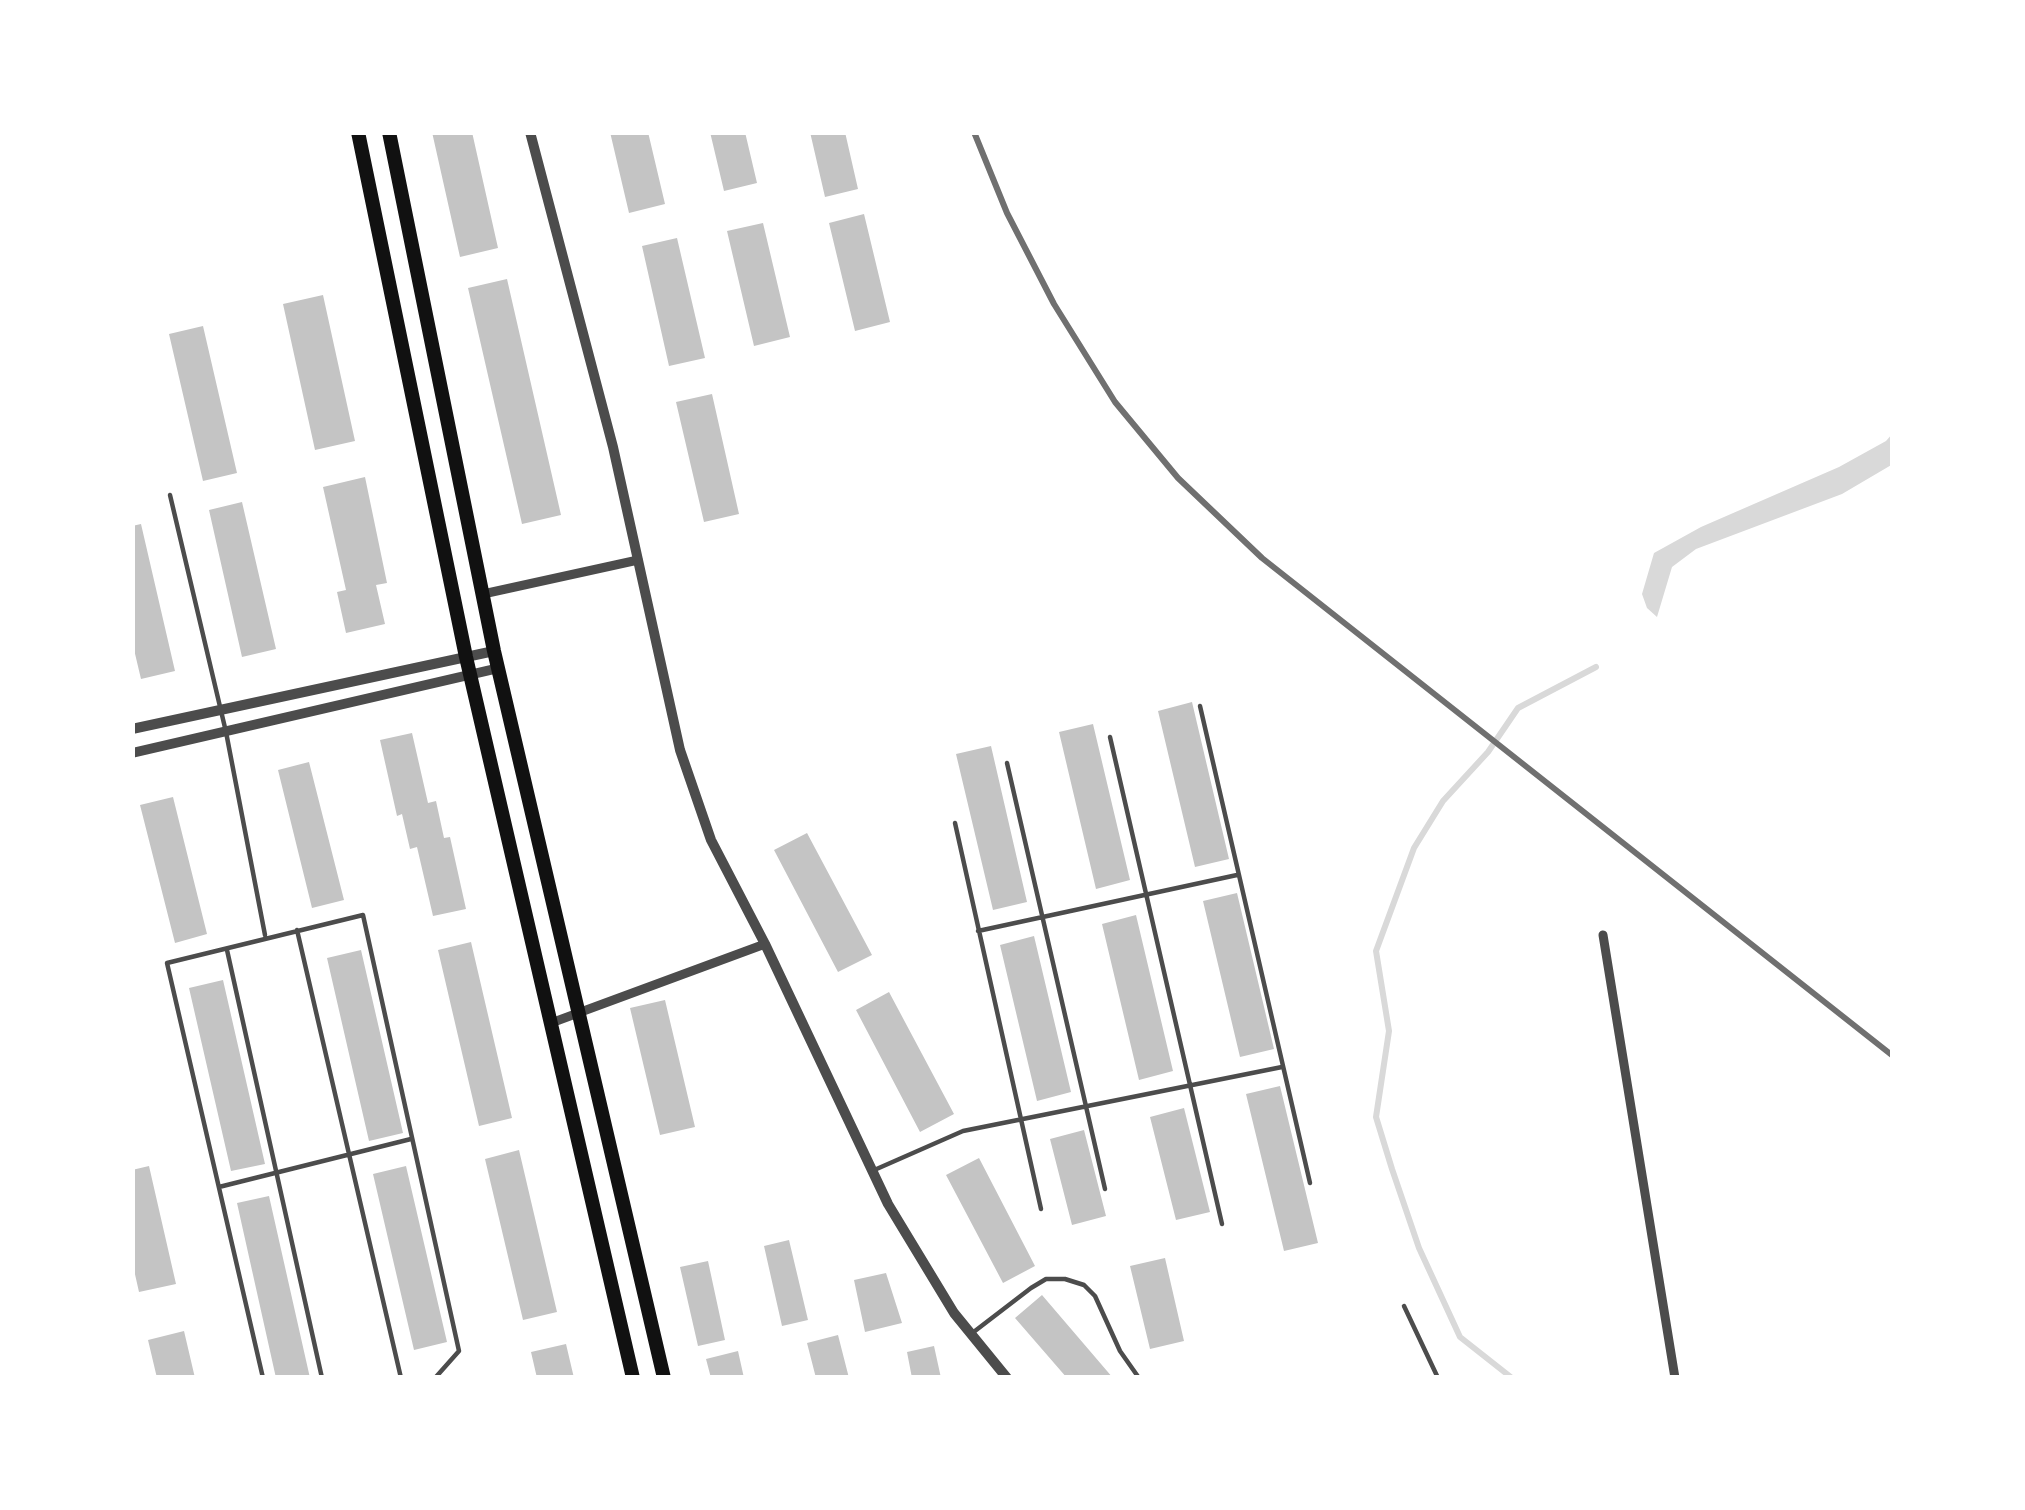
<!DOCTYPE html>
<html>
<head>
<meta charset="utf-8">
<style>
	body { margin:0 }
	#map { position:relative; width:2025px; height:1510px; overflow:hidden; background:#fff; font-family:"PT Sans",sans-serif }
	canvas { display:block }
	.frame { position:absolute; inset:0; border:135px solid #fff; pointer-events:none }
</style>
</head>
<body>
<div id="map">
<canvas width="2025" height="1510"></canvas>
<div class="frame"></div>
</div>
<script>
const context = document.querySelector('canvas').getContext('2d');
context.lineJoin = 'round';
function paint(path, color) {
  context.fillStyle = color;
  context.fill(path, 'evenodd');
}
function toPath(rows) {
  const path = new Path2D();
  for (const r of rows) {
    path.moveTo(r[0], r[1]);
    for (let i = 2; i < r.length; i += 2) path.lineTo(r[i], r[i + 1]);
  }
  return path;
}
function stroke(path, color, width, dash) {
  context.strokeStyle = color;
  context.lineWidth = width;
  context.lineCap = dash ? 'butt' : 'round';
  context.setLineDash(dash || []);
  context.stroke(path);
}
const water = toPath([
	[1893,433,1893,464,1842,494,1696,549,1672,567,1657,617,1647,608,1642,594,1654,553,1701,527,1839,467,1886,441]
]);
const stream = toPath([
	[1512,1378,1460,1337,1419,1248,1392,1169,1376,1117,1389,1031,1376,951,1414,848,1443,801,1488,752,1518,708,1596,667]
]);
const building = toPath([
	[432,132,472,132,498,248,460,257],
	[610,132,648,132,665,204,629,213],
	[710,132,745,132,757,183,724,191],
	[810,132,845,132,858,189,825,197],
	[864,214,890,322,855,331,829,223],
	[763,223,790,337,754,346,727,231],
	[677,238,705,358,669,366,642,246],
	[507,279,561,515,522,524,468,288],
	[323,295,355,441,315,450,283,304],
	[203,326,237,473,203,481,169,334],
	[712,394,739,514,704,522,676,402],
	[365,477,387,583,376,585,385,624,346,633,337,592,346,590,323,487],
	[242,502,276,649,242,657,209,510],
	[141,524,175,671,141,679,132,641,132,526],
	[1192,702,1229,859,1195,867,1158,711],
	[1093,724,1130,880,1096,889,1059,732],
	[412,733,428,803,436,801,444,838,450,837,466,909,433,916,417,847,410,849,402,814,397,816,380,740],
	[991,746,1027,902,993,910,956,754],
	[309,762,344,900,312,908,278,770],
	[173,797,207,934,175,943,140,805],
	[807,833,872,955,838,972,774,850],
	[1237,893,1274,1049,1240,1057,1203,901],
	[1136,915,1173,1071,1139,1080,1102,924],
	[1034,936,1071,1092,1037,1101,1000,945],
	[471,942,512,1118,479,1126,438,950],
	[361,950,403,1133,369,1141,327,958],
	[223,980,265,1164,231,1171,189,988],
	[889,992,954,1114,920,1132,856,1010],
	[665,1000,695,1127,660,1135,630,1008],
	[1280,1086,1318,1243,1284,1251,1246,1094],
	[1184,1108,1210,1212,1176,1220,1150,1117],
	[1084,1130,1106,1216,1072,1225,1050,1139],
	[519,1150,557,1312,523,1320,485,1159],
	[979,1158,1035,1266,1003,1283,946,1175],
	[149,1166,176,1284,139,1292,132,1261,132,1170],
	[406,1166,447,1342,414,1350,373,1174],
	[269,1196,310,1378,276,1378,237,1203],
	[789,1240,808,1320,782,1326,764,1246],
	[1165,1258,1184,1341,1150,1349,1130,1266],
	[708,1261,725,1340,698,1346,680,1267],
	[886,1273,902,1323,865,1332,854,1280],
	[1042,1295,1113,1378,1067,1378,1015,1318],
	[184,1331,195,1378,157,1378,148,1340],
	[838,1335,849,1378,816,1378,807,1343],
	[566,1344,574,1378,537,1378,531,1352],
	[934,1346,941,1378,912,1378,907,1352],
	[738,1351,744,1378,711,1378,706,1359]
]);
const service = toPath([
	[170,495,226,732,265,935],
	[1200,706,1310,1183],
	[1110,737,1222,1224],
	[1007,763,1105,1189],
	[955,823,1041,1209],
	[297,930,401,1378],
	[978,931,1237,875],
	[227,950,322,1378],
	[872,1171,963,1131,1282,1067],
	[219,1187,411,1139],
	[1404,1306,1438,1378],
	[971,1334,1031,1288,1046,1279,1065,1279,1084,1285,1095,1296,1120,1351,1139,1378],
	[263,1378,167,963,363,915,459,1351,435,1378]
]);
const minor = toPath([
	[483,594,638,560],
	[1603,935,1675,1378],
	[551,1023,765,944]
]);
const tertiary = toPath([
	[530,132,613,447,680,750,711,840,765,944,888,1204,954,1313,1007,1378],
	[132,729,494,651],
	[132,753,499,668]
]);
const primary = toPath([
	[358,132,466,657,633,1378],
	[389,132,494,651,664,1378]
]);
const rail = toPath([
	[974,132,1007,213,1054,304,1115,402,1178,478,1262,558,1893,1056]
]);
paint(water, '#d9d9d9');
stroke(stream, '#d9d9d9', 6);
paint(building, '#c4c4c4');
stroke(service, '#4c4c4c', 4.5);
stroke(minor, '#4c4c4c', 9);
stroke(tertiary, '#4c4c4c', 10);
stroke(primary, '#111', 14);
stroke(rail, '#707070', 6);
</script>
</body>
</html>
